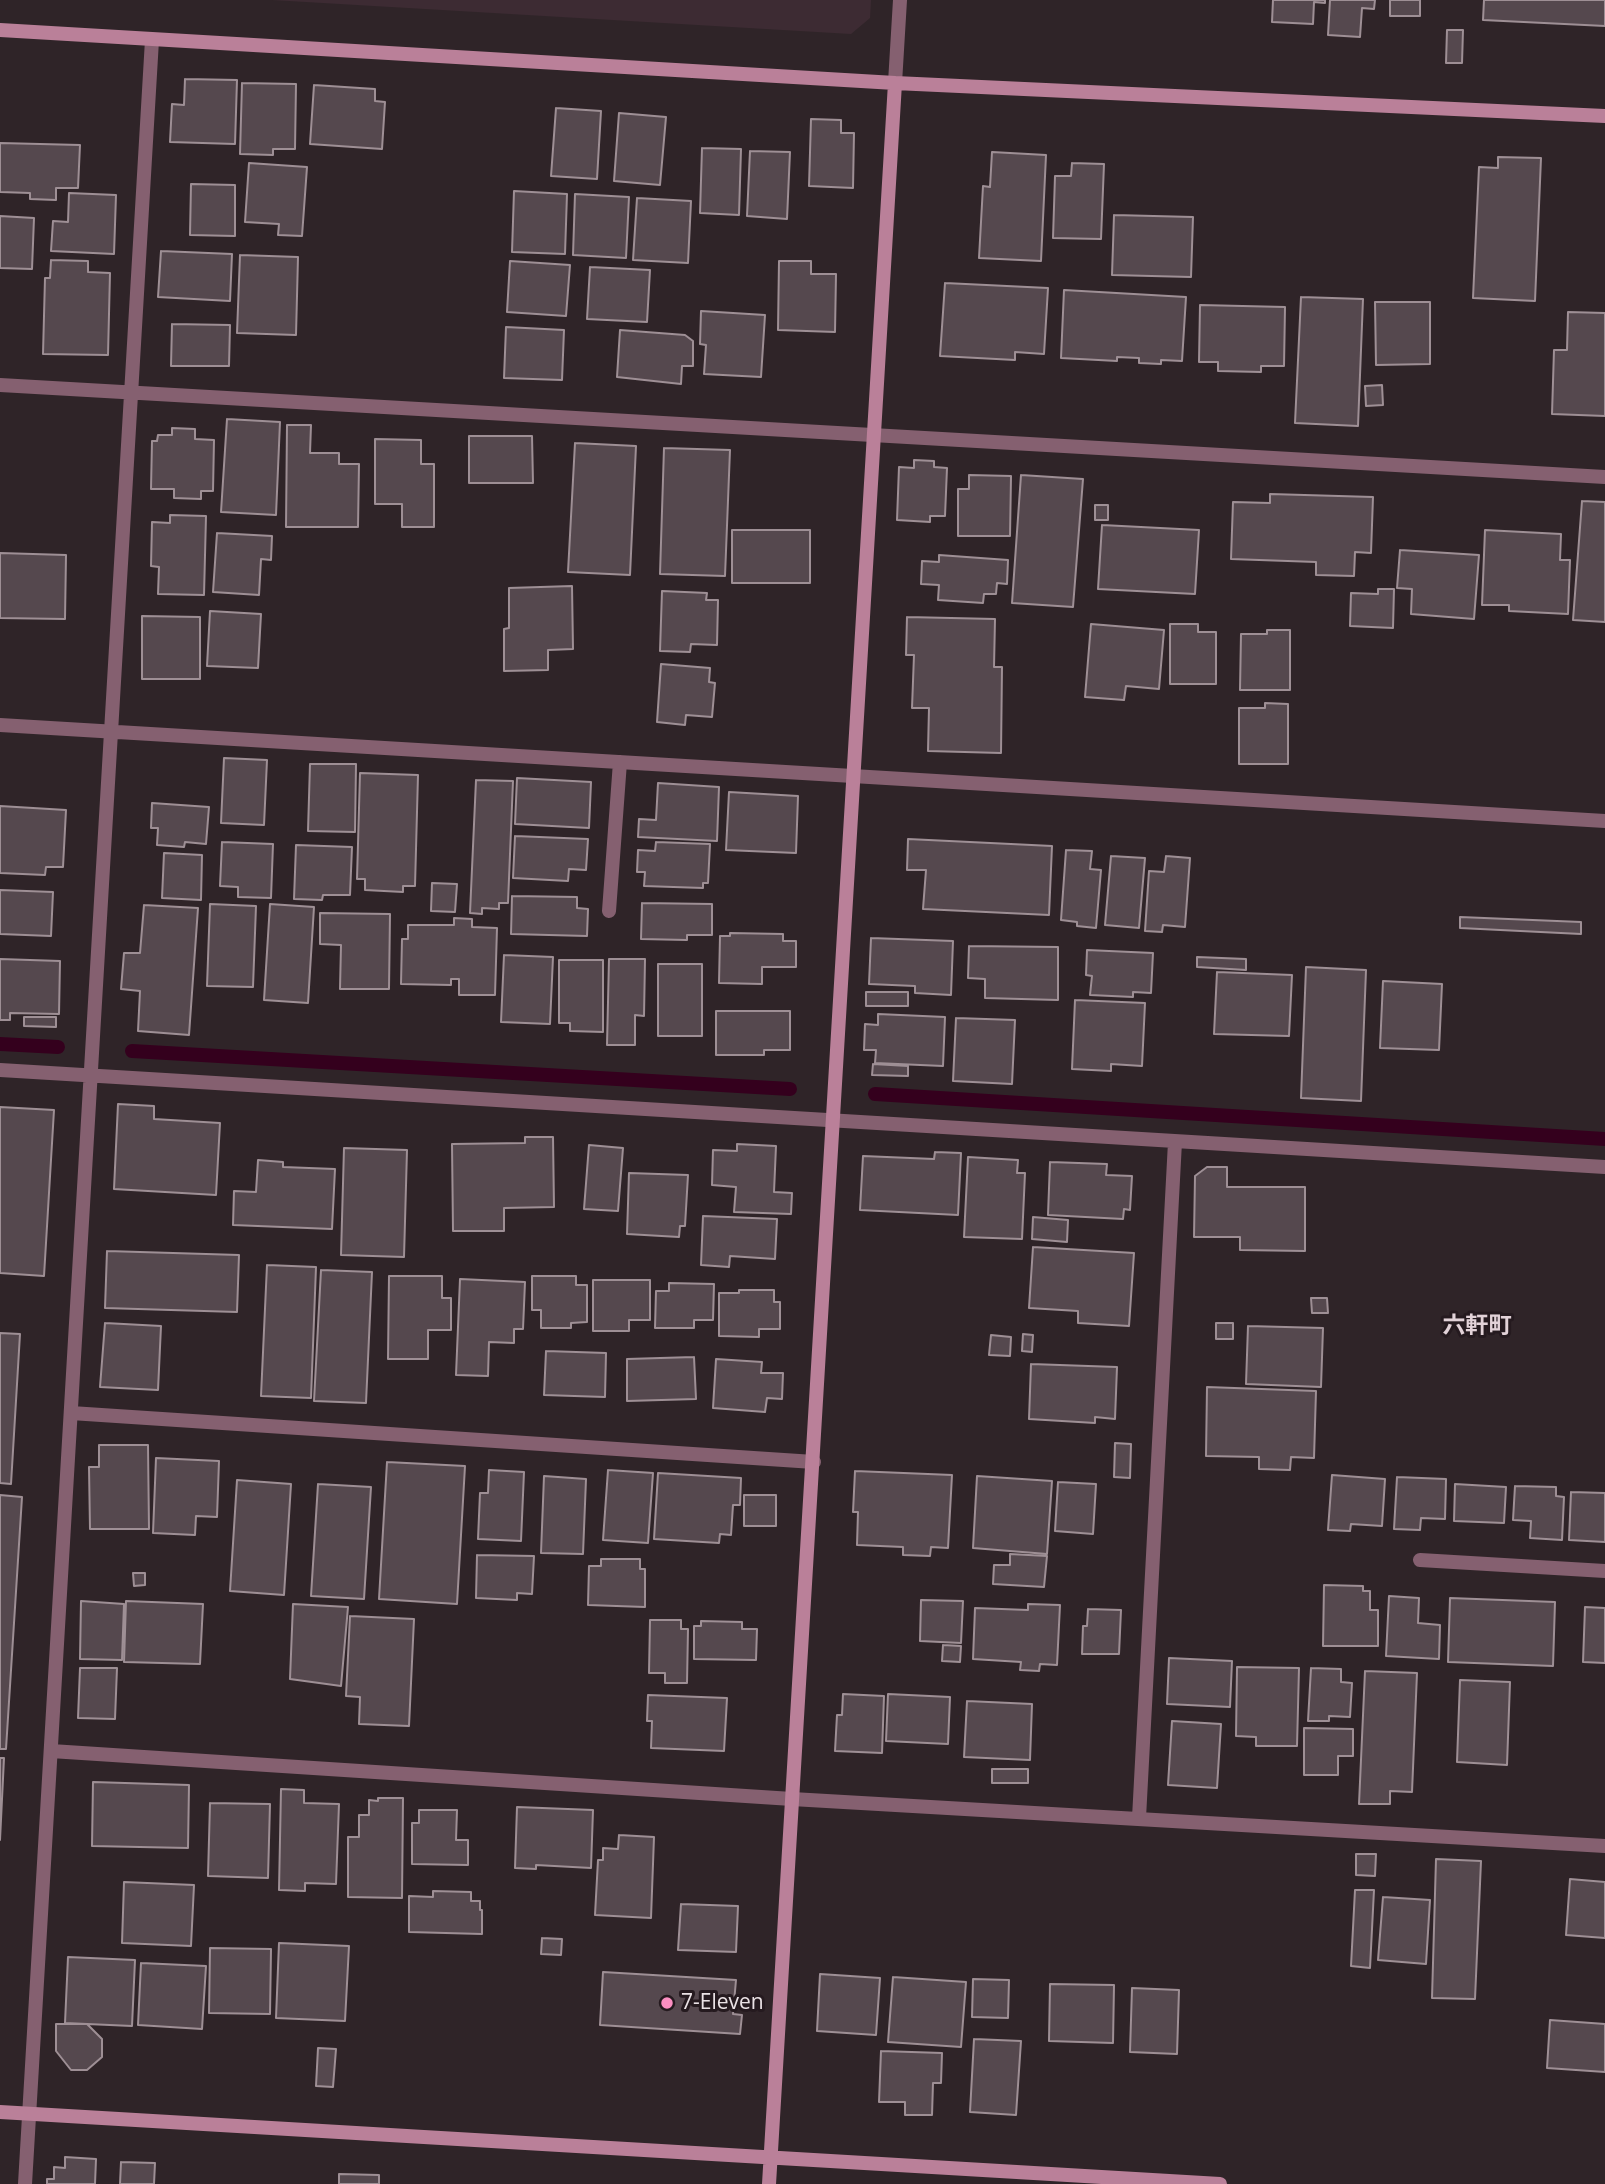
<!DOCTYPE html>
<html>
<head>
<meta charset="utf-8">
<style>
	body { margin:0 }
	canvas { display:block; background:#2f2428 }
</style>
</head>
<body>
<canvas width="1605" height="2184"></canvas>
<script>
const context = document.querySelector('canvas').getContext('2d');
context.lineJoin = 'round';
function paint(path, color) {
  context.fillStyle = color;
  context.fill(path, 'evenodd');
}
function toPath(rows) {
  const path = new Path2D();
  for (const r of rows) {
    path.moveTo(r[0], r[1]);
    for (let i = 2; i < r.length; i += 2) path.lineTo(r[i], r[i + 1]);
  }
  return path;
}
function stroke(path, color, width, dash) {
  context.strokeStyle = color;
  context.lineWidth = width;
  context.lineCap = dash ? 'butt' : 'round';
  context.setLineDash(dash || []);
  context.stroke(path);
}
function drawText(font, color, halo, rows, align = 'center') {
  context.font = font + ' "Open Sans","Noto Sans JP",sans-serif';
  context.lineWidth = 6;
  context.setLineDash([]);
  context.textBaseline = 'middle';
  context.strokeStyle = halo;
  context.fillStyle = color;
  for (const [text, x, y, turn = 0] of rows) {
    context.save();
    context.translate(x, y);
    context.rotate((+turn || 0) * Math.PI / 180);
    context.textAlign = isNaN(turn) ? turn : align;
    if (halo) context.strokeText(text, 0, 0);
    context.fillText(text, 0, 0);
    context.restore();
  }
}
const built = toPath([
	[272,0,871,0,870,18,851,34]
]);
const stream = toPath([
	[0,1044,58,1047],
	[132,1051,790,1089],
	[875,1094,1605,1139]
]);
const building = toPath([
	[1273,0,1325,0,1325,3,1314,2,1313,24,1272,22,1273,0],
	[1330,0,1375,0,1374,9,1362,8,1360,37,1328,35,1330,0],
	[1390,0,1420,0,1420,16,1390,16,1390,0],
	[1484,0,1605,0,1605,26,1483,20,1484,0],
	[1447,30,1463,30,1462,63,1446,63,1447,30],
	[185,79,237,80,235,144,170,142,172,104,184,105,185,79],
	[242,83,296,84,295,149,273,149,273,155,240,154,242,83],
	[314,85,375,89,375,101,385,102,382,149,310,144,314,85],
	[556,108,601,111,597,179,551,176,556,108],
	[619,113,666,117,660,185,614,181,619,113],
	[811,119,841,120,841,133,854,133,853,188,809,186,811,119],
	[0,143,80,145,78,188,56,188,56,200,30,199,30,193,0,192,0,143],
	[702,148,741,149,739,215,700,213,702,148],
	[750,151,790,152,787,219,747,216,750,151],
	[992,152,1046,155,1041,261,979,258,983,186,990,187,992,152],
	[1498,157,1541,158,1535,301,1473,298,1479,167,1498,168,1498,157],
	[249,163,307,167,302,236,278,235,279,224,245,222,249,163],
	[1072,163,1104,164,1101,239,1053,238,1055,176,1071,176,1072,163],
	[191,184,235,185,235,236,190,235,191,184],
	[514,191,567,194,565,254,512,252,514,191],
	[69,193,116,195,114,254,51,251,53,221,68,222,69,193],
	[575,194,629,197,626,258,573,255,575,194],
	[637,198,691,201,688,263,633,260,637,198],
	[1114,215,1193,217,1191,277,1112,275,1114,215],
	[0,216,34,218,32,269,0,268,0,216],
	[161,251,232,254,230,301,158,297,161,251],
	[240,255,298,257,296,335,237,333,240,255],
	[51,260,88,261,88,272,110,273,108,355,43,354,45,278,50,278,51,260],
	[510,261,570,265,566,316,507,312,510,261],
	[779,261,811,261,811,274,836,274,835,332,778,330,779,261],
	[590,267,650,270,647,322,587,319,590,267],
	[945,283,1048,288,1044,354,1015,352,1015,360,940,356,945,283],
	[1064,290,1186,297,1182,361,1161,360,1161,364,1139,363,1139,358,1117,357,1117,361,1061,358,1064,290],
	[1301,297,1363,299,1358,426,1295,423,1301,297],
	[1375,302,1430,302,1430,364,1376,365,1375,302],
	[1200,305,1285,307,1284,366,1261,366,1261,372,1218,371,1218,362,1199,362,1200,305],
	[701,311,765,315,761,377,704,374,706,345,700,344,701,311],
	[1568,312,1605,313,1605,416,1552,414,1554,350,1567,350,1568,312],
	[172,324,230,325,229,366,171,366,172,324],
	[506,327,564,330,562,380,504,378,506,327],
	[620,330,685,335,693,341,693,366,682,366,681,384,617,377,620,330],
	[1382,385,1383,405,1366,406,1365,386,1382,385],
	[227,419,280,422,276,515,221,512,227,419],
	[287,425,311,425,310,453,339,453,339,464,359,464,358,527,286,527,287,425],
	[172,428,195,429,195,439,214,440,213,491,201,491,201,499,174,498,174,489,151,489,152,441,157,441,158,435,172,435,172,428],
	[469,436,532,436,533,483,469,483,469,436],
	[375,439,421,440,421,464,434,464,434,527,402,527,402,504,375,504,375,439],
	[575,443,636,446,630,575,568,572,575,443],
	[664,448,730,450,725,576,660,574,664,448],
	[914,460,934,461,934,467,947,468,945,516,930,516,930,522,897,520,899,467,914,468,914,460],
	[969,475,1011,476,1010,536,958,536,958,489,969,489,969,475],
	[1021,475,1083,479,1073,607,1012,603,1021,475],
	[1270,494,1373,497,1371,553,1355,552,1354,576,1316,575,1316,562,1231,559,1233,502,1270,503,1270,494],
	[1582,501,1605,502,1605,622,1573,620,1582,501],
	[1095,505,1108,505,1108,520,1095,520,1095,505],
	[170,515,206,516,204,595,158,594,159,567,151,566,152,522,170,523,170,515],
	[1102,525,1199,530,1195,594,1098,589,1102,525],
	[732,530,810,530,810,583,732,583,732,530],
	[1485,530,1561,534,1560,560,1570,560,1568,614,1509,611,1509,605,1482,605,1485,530],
	[217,533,272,536,271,560,261,559,259,595,213,592,217,533],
	[1400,550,1479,555,1474,619,1411,614,1412,589,1397,588,1400,550],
	[0,553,66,555,65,619,0,618,0,553],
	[939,555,1008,560,1007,584,997,583,996,594,984,594,983,603,938,600,939,585,921,584,922,561,939,562,939,555],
	[572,586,573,649,548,650,548,670,504,671,504,629,509,628,509,588,572,586],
	[1378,589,1394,589,1393,628,1350,626,1351,593,1378,594,1378,589],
	[662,591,707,593,706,600,718,600,717,645,691,644,690,652,660,651,662,591],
	[210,611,261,614,258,668,207,666,210,611],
	[142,616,200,617,200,679,142,679,142,616],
	[907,617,995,619,994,667,1002,667,1001,753,928,751,929,708,912,708,914,655,906,655,907,617],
	[1091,624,1164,630,1159,689,1126,686,1124,700,1085,697,1091,624],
	[1170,624,1198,624,1198,632,1216,632,1216,684,1170,684,1170,624],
	[1267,630,1290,630,1290,690,1240,690,1241,634,1267,634,1267,630],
	[661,664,710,668,709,682,715,683,712,717,686,715,685,725,657,722,661,664],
	[1265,703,1288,704,1288,764,1239,764,1239,708,1265,708,1265,703],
	[224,758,267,760,264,825,221,823,224,758],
	[310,764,356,764,355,832,308,831,310,764],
	[360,773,418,775,415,886,403,886,403,892,365,890,365,879,357,879,360,773],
	[517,778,591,782,589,828,515,824,517,778],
	[476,780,513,781,508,903,499,903,499,909,482,908,482,914,470,913,476,780],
	[658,783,719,787,717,841,638,837,639,819,656,820,658,783],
	[729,792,798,796,796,853,726,850,729,792],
	[152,803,209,807,206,844,185,842,184,847,157,845,158,828,151,828,152,803],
	[0,806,66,810,63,867,46,867,45,875,0,873,0,806],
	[515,836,588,839,586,870,569,869,568,881,513,878,515,836],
	[908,839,1052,846,1049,915,923,909,926,870,907,870,908,839],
	[222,842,273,844,271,898,238,897,238,887,220,886,222,842],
	[656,842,710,844,708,883,703,883,703,888,644,886,645,872,637,872,638,850,655,851,656,842],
	[296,845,352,847,350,895,323,895,322,900,294,899,296,845],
	[1066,850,1092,851,1090,869,1101,870,1096,928,1077,926,1077,922,1061,920,1066,850],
	[164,853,202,855,201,900,162,898,164,853],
	[1111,856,1145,858,1139,928,1105,925,1111,856],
	[1166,856,1190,858,1185,927,1163,925,1162,932,1145,931,1149,871,1164,872,1166,856],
	[432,883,457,884,455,912,431,911,432,883],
	[0,890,53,892,51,936,0,934,0,890],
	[512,896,577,897,577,908,588,909,587,936,511,934,512,896],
	[642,903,712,904,712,935,687,935,687,940,641,939,642,903],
	[210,904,256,906,253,987,207,986,210,904],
	[270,904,314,907,308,1003,264,1000,270,904],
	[144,905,198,908,189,1035,138,1031,140,991,121,989,124,953,140,953,144,905],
	[320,913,390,914,389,989,340,989,341,945,320,944,320,913],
	[1460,917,1581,922,1581,934,1460,928,1460,917],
	[454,918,472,919,472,927,497,928,495,995,459,995,459,979,451,979,451,985,401,984,402,939,408,939,408,925,454,925,454,918],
	[730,933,783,934,783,941,796,941,796,967,762,967,762,984,719,983,720,936,730,936,730,933],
	[871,938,953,941,951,995,915,993,915,986,869,984,871,938],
	[969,946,1058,947,1058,1000,985,998,985,979,968,978,969,946],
	[1087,950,1153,953,1151,993,1133,992,1133,997,1090,995,1092,976,1086,975,1087,950],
	[504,955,553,957,550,1024,501,1022,504,955],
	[1197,957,1246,959,1246,970,1197,967,1197,957],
	[0,959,60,961,59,1014,10,1013,10,1020,0,1020,0,959],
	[609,959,645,959,644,1016,635,1015,635,1045,607,1045,609,959],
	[559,960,603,960,603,1032,570,1031,570,1023,559,1023,559,960],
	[658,964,702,964,702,1036,658,1036,658,964],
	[1306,967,1366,970,1361,1101,1301,1098,1306,967],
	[1217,972,1292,975,1289,1036,1214,1034,1217,972],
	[1383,981,1442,984,1439,1050,1380,1048,1383,981],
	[866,992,908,992,908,1006,866,1006,866,992],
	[1075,1000,1145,1003,1142,1066,1111,1064,1111,1071,1072,1069,1075,1000],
	[716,1011,790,1011,790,1050,764,1050,764,1055,716,1055,716,1011],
	[878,1014,945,1017,943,1066,875,1063,876,1050,864,1050,865,1024,878,1025,878,1014],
	[24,1017,56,1017,56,1027,24,1026,24,1017],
	[956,1018,1015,1020,1012,1084,953,1081,956,1018],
	[873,1064,908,1066,908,1076,872,1075,873,1064],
	[118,1104,154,1106,154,1119,220,1123,216,1195,114,1189,118,1104],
	[0,1107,54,1110,44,1276,0,1273,0,1107],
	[525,1137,553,1137,554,1207,504,1208,504,1231,453,1231,452,1144,525,1143,525,1137],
	[737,1144,776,1146,774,1192,792,1193,791,1214,734,1212,736,1187,712,1185,713,1150,737,1151,737,1144],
	[589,1145,623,1148,618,1211,584,1209,589,1145],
	[344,1148,407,1150,404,1257,341,1255,344,1148],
	[935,1152,961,1153,958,1215,860,1210,863,1156,934,1159,935,1152],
	[968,1157,1018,1160,1017,1173,1025,1173,1022,1239,964,1237,968,1157],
	[258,1160,283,1162,283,1167,335,1169,332,1229,233,1225,234,1191,256,1192,258,1160],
	[1050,1162,1107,1164,1106,1175,1132,1176,1130,1210,1124,1209,1123,1219,1048,1215,1050,1162],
	[1207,1167,1227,1167,1227,1187,1305,1187,1305,1251,1240,1250,1240,1237,1194,1237,1195,1176,1207,1167],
	[629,1173,688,1175,685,1226,680,1226,679,1237,627,1234,629,1173],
	[703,1216,777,1219,775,1259,730,1256,729,1267,701,1265,703,1216],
	[1033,1217,1068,1220,1067,1242,1032,1239,1033,1217],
	[1033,1247,1134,1253,1129,1326,1078,1323,1078,1311,1029,1308,1033,1247],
	[107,1251,239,1255,237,1312,105,1308,107,1251],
	[267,1265,316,1267,311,1398,261,1396,267,1265],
	[321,1270,372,1272,366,1403,314,1401,321,1270],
	[389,1276,442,1276,442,1298,451,1298,451,1330,428,1330,428,1359,388,1359,389,1276],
	[532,1276,576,1276,576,1285,587,1285,587,1322,571,1323,571,1328,541,1328,541,1310,532,1310,532,1276],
	[460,1279,525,1282,523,1329,514,1329,514,1343,489,1342,488,1376,456,1375,460,1279],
	[593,1280,650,1280,650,1320,629,1320,629,1331,593,1331,593,1280],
	[669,1283,714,1284,713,1320,694,1320,694,1328,655,1328,656,1291,669,1291,669,1283],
	[739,1290,774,1290,774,1302,780,1302,780,1329,759,1329,759,1337,719,1336,719,1293,739,1293,739,1290],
	[1311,1298,1327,1298,1328,1313,1312,1313,1311,1298],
	[105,1323,161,1326,158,1390,100,1387,105,1323],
	[1216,1323,1233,1323,1233,1339,1216,1339,1216,1323],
	[1248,1326,1323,1328,1321,1387,1246,1384,1248,1326],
	[0,1333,20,1334,11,1484,0,1483,0,1333],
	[1023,1334,1033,1335,1032,1352,1022,1351,1023,1334],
	[991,1335,1011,1337,1010,1356,989,1355,991,1335],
	[546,1351,606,1353,605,1397,544,1395,546,1351],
	[694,1357,696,1399,627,1401,627,1359,694,1357],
	[716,1359,762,1362,761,1373,783,1373,782,1399,767,1398,765,1412,713,1408,716,1359],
	[1031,1364,1117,1367,1115,1419,1095,1417,1095,1423,1029,1419,1031,1364],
	[1207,1387,1316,1391,1314,1458,1291,1457,1290,1470,1259,1469,1259,1457,1206,1456,1207,1387],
	[1115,1443,1131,1444,1130,1478,1114,1477,1115,1443],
	[99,1445,148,1445,149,1529,90,1529,89,1467,99,1467,99,1445],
	[156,1458,219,1461,217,1517,196,1516,195,1535,153,1533,156,1458],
	[387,1462,465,1466,457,1604,379,1599,387,1462],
	[489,1470,524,1472,521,1541,478,1539,480,1493,488,1493,489,1470],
	[608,1470,653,1473,648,1543,603,1540,608,1470],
	[855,1471,952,1475,948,1548,931,1547,930,1556,903,1555,903,1547,857,1545,858,1512,853,1512,855,1471],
	[658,1473,741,1478,740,1505,733,1505,731,1535,720,1534,719,1543,654,1539,658,1473],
	[1332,1475,1385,1479,1382,1526,1351,1524,1350,1531,1328,1530,1332,1475],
	[544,1476,586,1479,583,1554,541,1553,544,1476],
	[977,1476,1052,1481,1047,1554,973,1548,977,1476],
	[1397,1477,1446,1479,1445,1519,1421,1518,1420,1530,1394,1529,1397,1477],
	[237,1480,291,1484,284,1595,230,1591,237,1480],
	[1058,1482,1096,1484,1093,1534,1055,1531,1058,1482],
	[318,1484,371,1487,364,1599,311,1596,318,1484],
	[1455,1484,1506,1487,1504,1523,1454,1521,1455,1484],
	[1515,1486,1556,1487,1556,1496,1564,1497,1562,1540,1530,1538,1531,1521,1513,1520,1515,1486],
	[1571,1492,1605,1493,1605,1542,1569,1540,1571,1492],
	[0,1495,22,1497,6,1749,0,1749,0,1495],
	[744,1495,776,1495,776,1526,744,1526,744,1495],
	[1010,1554,1047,1556,1044,1587,993,1584,994,1565,1010,1565,1010,1554],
	[477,1555,534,1556,532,1594,517,1593,517,1600,476,1598,477,1555],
	[601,1559,640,1559,640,1569,645,1569,645,1607,588,1605,589,1566,601,1566,601,1559],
	[133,1573,145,1573,145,1585,134,1586,133,1573],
	[1324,1585,1363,1586,1363,1591,1370,1591,1370,1610,1378,1610,1378,1646,1323,1646,1324,1585],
	[1389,1596,1419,1598,1418,1623,1440,1625,1439,1659,1386,1656,1389,1596],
	[1450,1598,1555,1602,1553,1666,1448,1662,1450,1598],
	[921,1600,963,1601,961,1643,920,1641,921,1600],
	[81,1601,124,1604,122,1660,80,1659,81,1601],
	[126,1601,203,1604,200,1664,124,1662,126,1601],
	[293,1604,348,1607,341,1686,290,1679,293,1604],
	[1028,1604,1060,1605,1057,1665,1040,1664,1039,1671,1020,1670,1021,1662,973,1659,975,1608,1028,1610,1028,1604],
	[1585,1607,1605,1608,1605,1663,1583,1662,1585,1607],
	[1088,1609,1121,1610,1119,1654,1082,1654,1083,1626,1087,1626,1088,1609],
	[350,1616,414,1619,409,1726,359,1724,360,1697,346,1696,350,1616],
	[650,1620,681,1620,681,1629,688,1629,687,1683,665,1683,665,1673,649,1673,650,1620],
	[701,1621,742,1622,742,1629,757,1629,756,1660,694,1659,694,1626,701,1626,701,1621],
	[943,1645,961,1646,960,1662,942,1661,943,1645],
	[1169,1658,1232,1661,1230,1707,1167,1704,1169,1658],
	[1237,1667,1299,1668,1297,1746,1256,1746,1256,1737,1236,1736,1237,1667],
	[80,1668,117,1668,115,1719,78,1718,80,1668],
	[1311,1668,1341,1669,1341,1682,1352,1683,1350,1717,1329,1716,1329,1721,1308,1721,1311,1668],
	[1365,1671,1417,1673,1412,1792,1390,1791,1390,1804,1359,1804,1365,1671],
	[1460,1680,1510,1682,1507,1765,1457,1762,1460,1680],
	[843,1694,884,1696,882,1753,835,1751,837,1715,842,1715,843,1694],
	[888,1694,950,1697,948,1744,886,1741,888,1694],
	[648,1695,727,1698,724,1751,651,1748,652,1721,647,1721,648,1695],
	[967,1701,1032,1704,1030,1760,964,1757,967,1701],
	[1172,1721,1221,1724,1217,1788,1168,1785,1172,1721],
	[1304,1728,1353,1729,1353,1756,1338,1756,1338,1775,1304,1775,1304,1728],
	[0,1758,4,1758,0,1840,0,1758],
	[992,1769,1028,1769,1028,1783,992,1783,992,1769],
	[93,1782,189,1785,188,1848,92,1846,93,1782],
	[281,1789,304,1790,304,1803,339,1804,336,1884,305,1883,305,1891,279,1890,281,1789],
	[378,1798,403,1798,402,1898,348,1897,348,1837,359,1837,359,1815,369,1815,369,1800,378,1801,378,1798],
	[210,1803,270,1804,268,1878,208,1876,210,1803],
	[517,1807,593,1810,591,1868,536,1865,536,1869,515,1868,517,1807],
	[419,1810,457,1810,456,1840,468,1840,468,1865,412,1864,412,1823,419,1823,419,1810],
	[619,1835,654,1837,651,1918,595,1915,598,1860,603,1860,603,1848,618,1849,619,1835],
	[1356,1854,1376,1854,1375,1876,1356,1875,1356,1854],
	[1436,1859,1481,1861,1475,1999,1432,1998,1436,1859],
	[1570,1879,1605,1882,1605,1938,1566,1935,1570,1879],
	[124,1882,194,1885,191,1946,122,1943,124,1882],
	[1355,1890,1374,1890,1370,1968,1351,1966,1355,1890],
	[433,1891,471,1892,471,1901,480,1901,480,1910,482,1910,482,1934,409,1932,409,1896,433,1897,433,1891],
	[1383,1897,1430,1900,1426,1964,1378,1960,1383,1897],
	[681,1904,738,1906,736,1952,678,1950,681,1904],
	[542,1938,562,1939,561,1955,541,1954,542,1938],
	[279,1943,349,1946,345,2021,276,2018,279,1943],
	[210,1948,271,1949,270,2014,209,2013,210,1948],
	[68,1957,135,1960,132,2026,65,2023,68,1957],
	[141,1963,206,1966,202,2029,138,2025,141,1963],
	[603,1972,736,1980,733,2014,742,2015,740,2034,600,2025,603,1972],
	[820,1974,880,1978,876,2035,817,2031,820,1974],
	[893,1977,966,1982,961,2047,888,2042,893,1977],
	[973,1979,1009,1980,1008,2018,972,2017,973,1979],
	[1050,1984,1114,1985,1113,2043,1049,2041,1050,1984],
	[1132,1988,1179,1990,1177,2054,1130,2052,1132,1988],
	[1550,2020,1605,2024,1605,2072,1547,2068,1550,2020],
	[56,2024,87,2024,102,2039,102,2057,87,2070,71,2070,56,2051,56,2024],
	[974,2039,1021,2041,1016,2115,970,2112,974,2039],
	[318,2048,336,2049,333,2087,316,2086,318,2048],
	[881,2051,942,2053,941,2083,933,2083,932,2115,905,2115,905,2102,879,2102,881,2051],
	[65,2157,96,2159,95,2184,47,2184,47,2179,54,2179,54,2167,65,2168,65,2157],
	[121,2162,155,2163,154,2184,120,2184,121,2162],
	[339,2174,379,2175,379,2184,339,2184,339,2174]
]);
const street = toPath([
	[895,83,900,0],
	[0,385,1605,477],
	[0,725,1605,821],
	[609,911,620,762],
	[0,1070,1605,1167],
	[71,1413,814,1462],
	[1420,1560,1605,1571],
	[51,1751,792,1799,1605,1846],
	[1139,1818,1175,1142],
	[25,2184,152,40]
]);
const secondary = toPath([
	[0,30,895,83,1605,116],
	[0,2112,1220,2184],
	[769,2184,895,83]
]);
const markers = [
	[667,2003,7,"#fc8fc2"]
];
const poiNames = [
	["7-Eleven",681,2003]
];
const neighbourhoodNames = [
	["六軒町",1477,1326]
];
paint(built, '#3d2b33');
stroke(stream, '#34001d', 14);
paint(building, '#55484e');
stroke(building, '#9e8f95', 2);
stroke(street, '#856070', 14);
stroke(secondary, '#ba8099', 14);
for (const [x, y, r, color] of markers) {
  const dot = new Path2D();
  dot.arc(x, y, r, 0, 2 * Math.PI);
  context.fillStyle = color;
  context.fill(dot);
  stroke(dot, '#251a1f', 2.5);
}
drawText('21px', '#eae2e5', '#251a1f', poiNames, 'left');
drawText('bold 23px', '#e2d2d8', '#251a1f', neighbourhoodNames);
</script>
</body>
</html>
